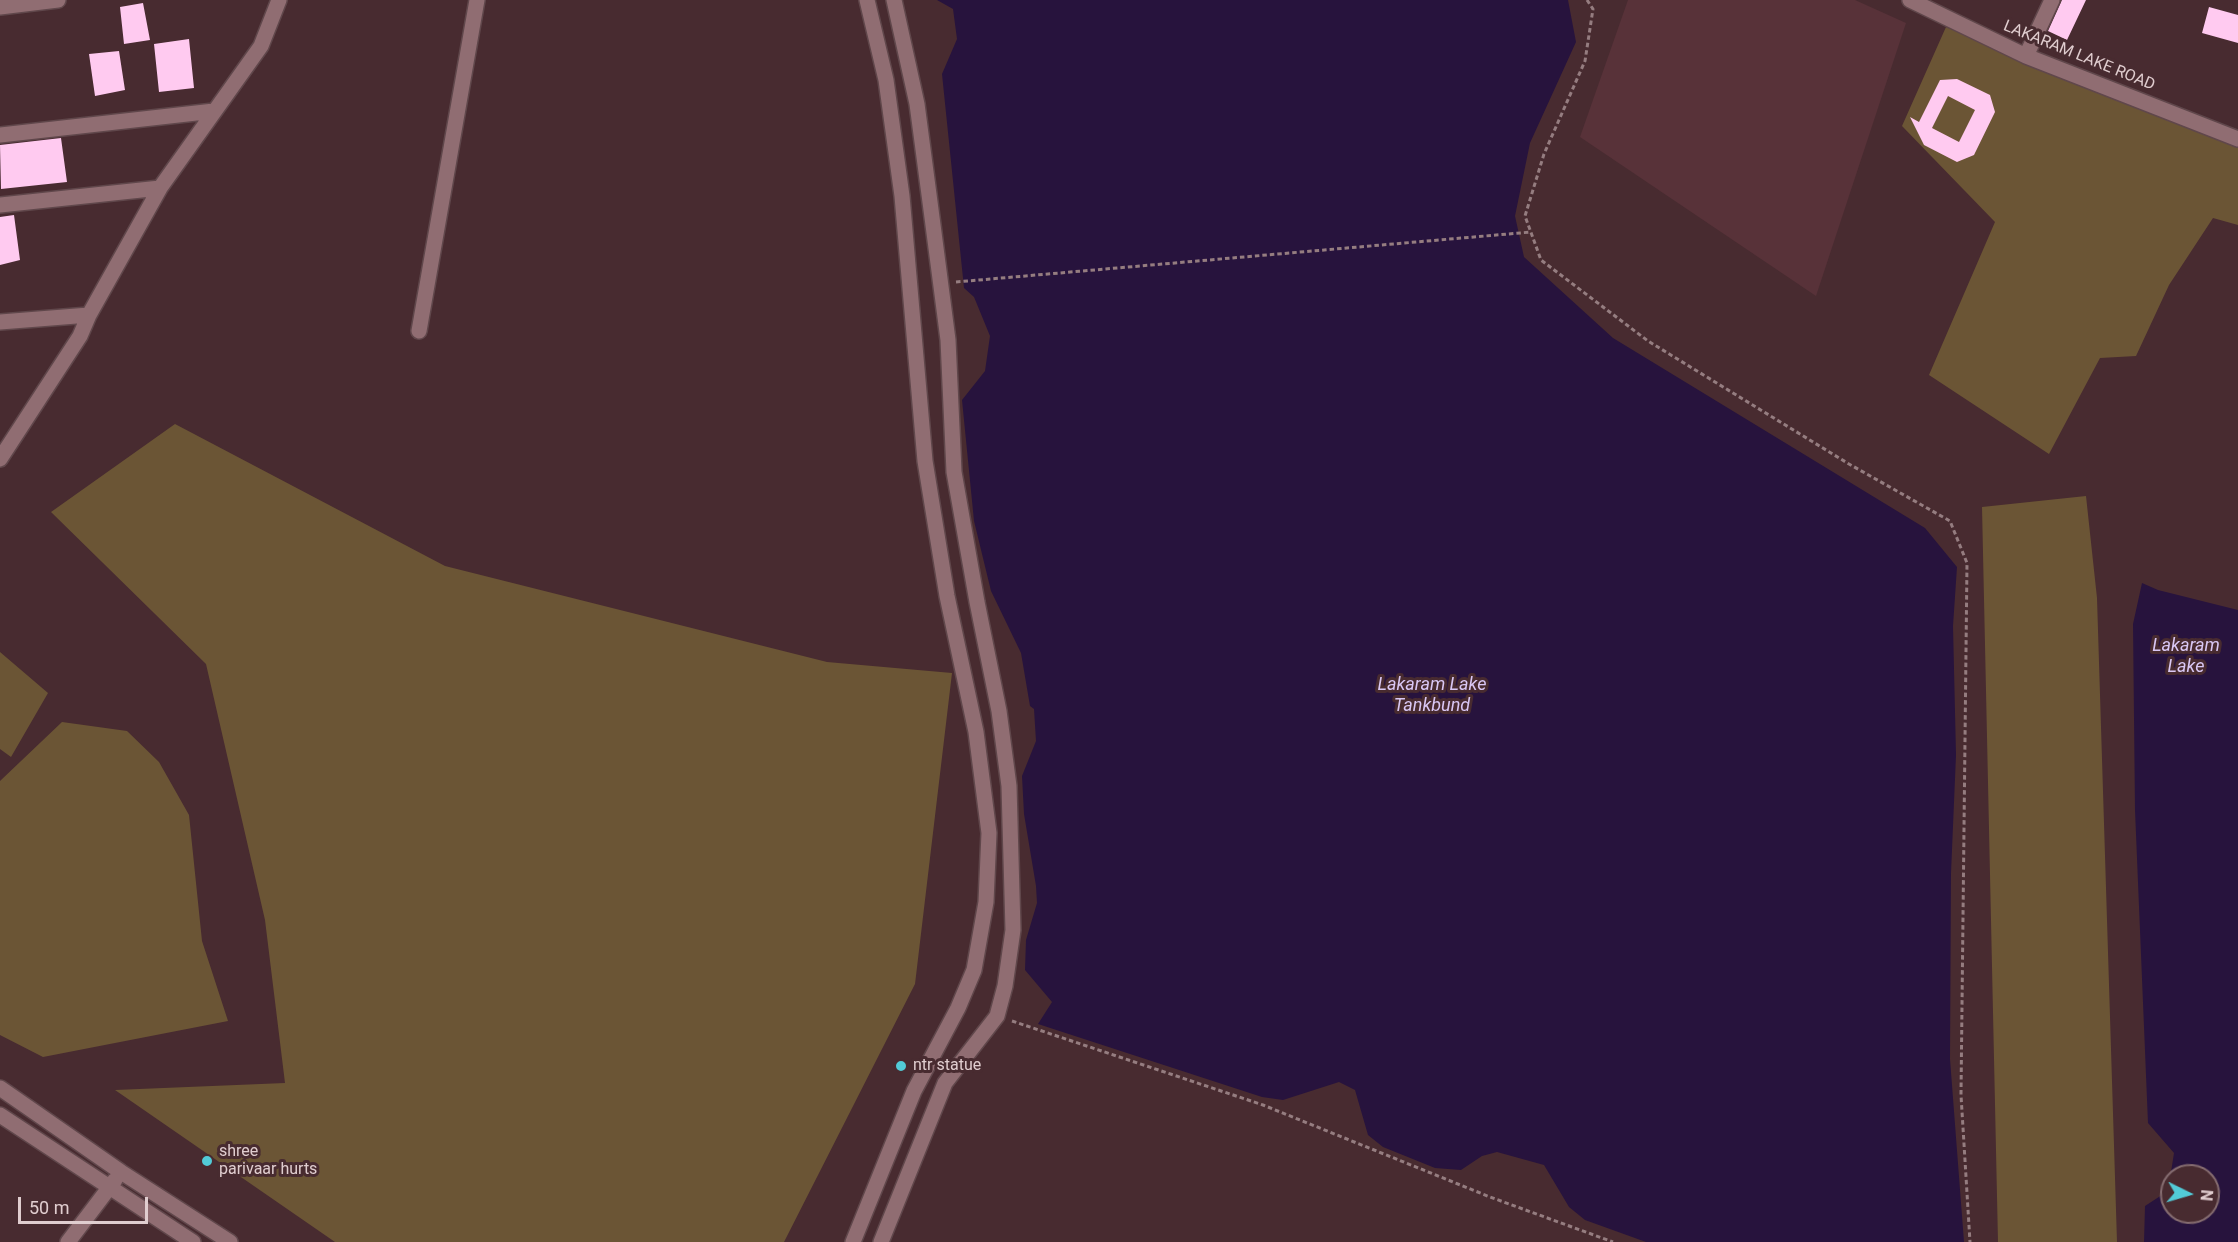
<!DOCTYPE html>
<html>
<head>
<meta charset="utf-8">
<style>
	body { margin:0 }
	#map { position:relative; width:2238px; height:1242px; overflow:hidden; background:#482b30; font-family:Roboto,sans-serif }
	canvas { display:block }
	.north { position:absolute; left:2160px; top:1164px; width:60px; height:60px; box-sizing:border-box; background:#482b30; border:2px solid #856c70; border-radius:50%; rotate:95deg; font-size:16px; font-weight:700; line-height:24px; text-align:center; color:#e0cdcf }
	.north::after { content:''; display:block; margin:auto; width:21px; height:27px; background:#52cbd7; clip-path:polygon(50% 0,100% 100%,50% 72%,0 100%) }
	.scale { position:absolute; left:18px; top:1197px; width:130px; height:27px; box-sizing:border-box; border:3px solid #e0cdcf; border-top:0; padding-left:8px; font-size:18px; line-height:21px; white-space:nowrap; color:#e0cdcf; -webkit-text-stroke:4px #482b30; paint-order:stroke }
</style>
</head>
<body>
<div id="map">
<canvas width="2238" height="1242"></canvas>
<div class="north">N</div>
<div class="scale">50 m</div>
</div>
<script>
const context = document.querySelector('canvas').getContext('2d');
context.lineJoin = 'round';
function paint(path, color) {
  context.fillStyle = color;
  context.fill(path, 'evenodd');
}
function toPath(rows) {
  const path = new Path2D();
  for (const r of rows) {
    path.moveTo(r[0], r[1]);
    for (let i = 2; i < r.length; i += 2) path.lineTo(r[i], r[i + 1]);
  }
  return path;
}
function stroke(path, color, width, dash) {
  context.strokeStyle = color;
  context.lineWidth = width;
  context.lineCap = dash ? 'butt' : 'round';
  context.setLineDash(dash || []);
  context.stroke(path);
}
function drawText(font, color, halo, rows, align = 'center') {
  context.font = font + ' Roboto,sans-serif';
  context.lineWidth = 6;
  context.setLineDash([]);
  context.textBaseline = 'middle';
  context.strokeStyle = halo;
  context.fillStyle = color;
  for (const [text, x, y, turn = 0] of rows) {
    context.save();
    context.translate(x, y);
    context.rotate((+turn || 0) * Math.PI / 180);
    context.textAlign = isNaN(turn) ? turn : align;
    if (halo) context.strokeText(text, 0, 0);
    context.fillText(text, 0, 0);
    context.restore();
  }
}
const built = toPath([
	[1628,0,1855,0,1906,23,1816,296,1580,137]
]);
const green = toPath([
	[1946,27,2238,146,2238,225,2213,218,2169,285,2136,356,2100,358,2049,454,1929,375,1995,222,1902,126],
	[175,424,445,566,827,662,952,673,915,984,784,1242,335,1242,115,1090,285,1083,265,920,206,664,51,512],
	[2086,496,2097,598,2117,1242,1998,1242,1982,507],
	[0,652,48,693,11,757,0,749],
	[62,722,127,731,159,762,189,815,202,941,228,1021,43,1057,0,1035,0,781]
]);
const water = toPath([
	[937,0,1568,0,1576,42,1530,143,1515,216,1524,257,1613,338,1925,528,1957,567,1953,626,1956,755,1951,873,1950,1059,1964,1242,1646,1242,1585,1220,1569,1207,1544,1165,1497,1152,1482,1156,1461,1170,1435,1168,1383,1147,1368,1135,1355,1090,1339,1082,1283,1100,1262,1097,1038,1024,1052,1002,1025,970,1026,940,1037,903,1036,886,1024,814,1022,776,1036,741,1034,709,1030,706,1021,653,991,591,974,521,962,400,985,371,990,336,974,297,964,288,942,74,957,39,953,9],
	[2142,583,2158,590,2238,610,2238,1242,2144,1242,2145,1206,2168,1191,2174,1153,2148,1123,2135,810,2133,624],
	[2172,1176,2208,1176,2208,1212,2172,1212]
]);
const building = toPath([
	[2062,0,2086,0,2067,40,2048,31],
	[143,3,150,40,124,44,120,7],
	[2209,7,2238,15,2238,43,2202,33],
	[189,39,194,88,159,92,154,44],
	[119,51,125,90,95,96,89,54],
	[1957,79,1990,95,1995,112,1974,155,1957,162,1924,145,1910,117,1919,122,1940,80],
	[1948,96,1975,110,1959,142,1932,128],
	[61,138,67,182,1,189,0,145],
	[14,215,20,260,0,265,0,217]
]);
const path = toPath([
	[1587,0,1593,9,1585,61,1544,154,1525,216,1541,260,1648,341,1849,464,1950,521,1967,563,1961,1095,1970,1242],
	[956,282,1531,232],
	[1012,1021,1263,1105,1490,1197,1613,1242]
]);
const minor = toPath([
	[1910,0,2026,56,2238,139],
	[0,7,58,0],
	[2026,56,2052,0],
	[0,135,214,111],
	[0,205,160,188],
	[0,322,89,315],
	[419,331,477,0],
	[0,459,80,336,89,315,160,188,261,46,279,0],
	[0,1088,121,1172,230,1242],
	[0,1115,193,1242],
	[68,1242,115,1180],
	[853,1242,914,1091,958,1008,974,970,986,902,989,833,976,732,947,596,925,461,902,196,886,80,867,0],
	[881,1242,945,1083,997,1016,1005,986,1013,930,1009,786,999,711,977,602,954,472,948,340,930,202,917,104,894,0]
]);
const markers = [
	[901,1066,6,"#52cbd7"],
	[207,1161,6,"#52cbd7"]
];
const streetNames = [
	["LAKARAM LAKE ROAD",2079,56,22]
];
const poiNames = [
	["ntr statue",913,1066],
	["shree",219,1152],
	["parivaar hurts",219,1170]
];
const waterNames = [
	["Lakaram",2186,646],
	["Lake",2186,667],
	["Lakaram Lake",1432,685],
	["Tankbund",1432,706]
];
paint(built, '#583239');
paint(green, '#6b5535');
paint(water, '#27133d');
paint(building, '#ffcaf0');
stroke(minor, '#60474b', 18);
stroke(path, '#957d80', 3, [4.5, 3]);
stroke(minor, '#906d72', 15);
for (const [x, y, r, color] of markers) {
  const dot = new Path2D();
  dot.arc(x, y, r, 0, 2 * Math.PI);
  context.fillStyle = color;
  context.fill(dot);
  stroke(dot, '#482b30', 2);
}
drawText('16px', '#e0cdcf', '#482b30', streetNames);
drawText('16px', '#e0cdcf', '#482b30', poiNames, 'left');
drawText('italic 18px', '#d9c7f4', '#482b30', waterNames);
</script>
</body>
</html>
